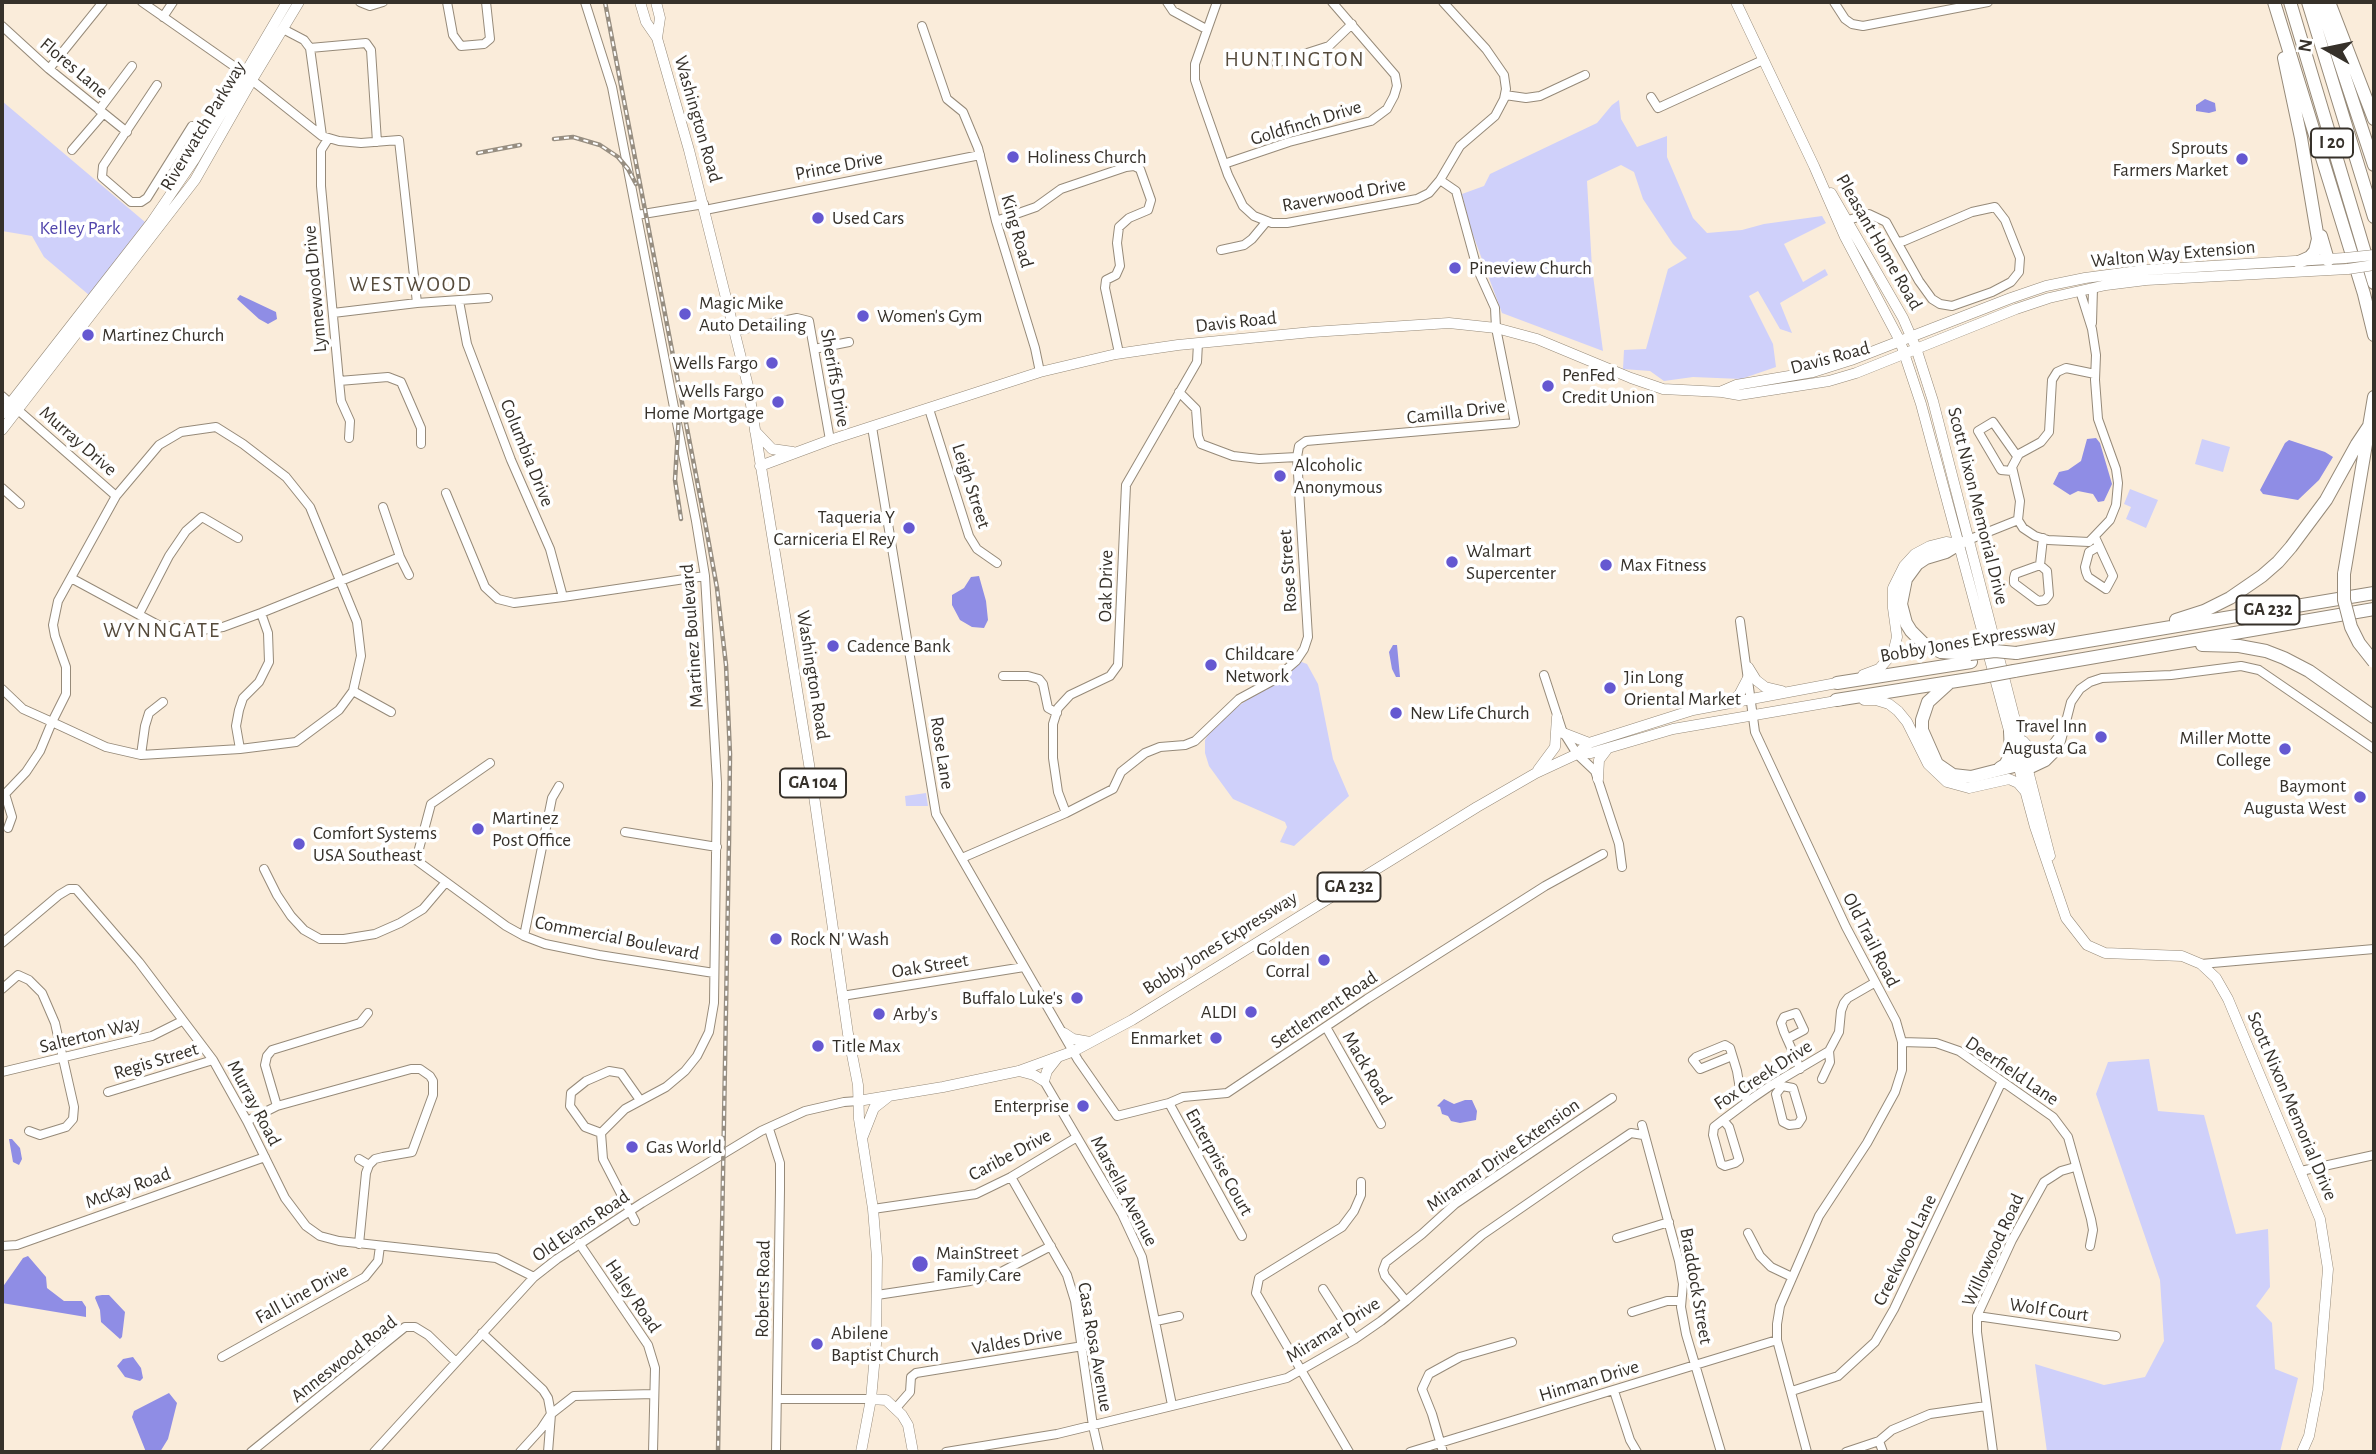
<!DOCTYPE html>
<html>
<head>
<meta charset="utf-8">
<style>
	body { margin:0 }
	#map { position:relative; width:2376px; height:1454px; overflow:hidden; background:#faecda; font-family:"Alegreya Sans",sans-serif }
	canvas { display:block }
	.frame { position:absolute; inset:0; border:4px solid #36312a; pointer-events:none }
	.north { position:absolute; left:2292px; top:14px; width:70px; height:70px; -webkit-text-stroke:5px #fff; paint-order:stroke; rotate:279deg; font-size:19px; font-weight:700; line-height:28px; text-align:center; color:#36312a }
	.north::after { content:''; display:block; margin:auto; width:24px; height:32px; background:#36312a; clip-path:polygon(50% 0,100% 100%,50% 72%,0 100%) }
</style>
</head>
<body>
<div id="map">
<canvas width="2376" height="1454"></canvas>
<div class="frame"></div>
<div class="north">N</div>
</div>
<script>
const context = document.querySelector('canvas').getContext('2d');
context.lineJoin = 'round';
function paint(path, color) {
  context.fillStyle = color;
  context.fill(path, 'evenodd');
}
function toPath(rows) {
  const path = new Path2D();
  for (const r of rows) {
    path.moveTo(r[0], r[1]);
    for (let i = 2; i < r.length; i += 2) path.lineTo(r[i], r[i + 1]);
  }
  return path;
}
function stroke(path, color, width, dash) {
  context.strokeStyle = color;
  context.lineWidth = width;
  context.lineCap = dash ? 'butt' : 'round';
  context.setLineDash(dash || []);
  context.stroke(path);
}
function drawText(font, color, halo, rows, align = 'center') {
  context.font = font + ' "Alegreya Sans",sans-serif';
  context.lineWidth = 7;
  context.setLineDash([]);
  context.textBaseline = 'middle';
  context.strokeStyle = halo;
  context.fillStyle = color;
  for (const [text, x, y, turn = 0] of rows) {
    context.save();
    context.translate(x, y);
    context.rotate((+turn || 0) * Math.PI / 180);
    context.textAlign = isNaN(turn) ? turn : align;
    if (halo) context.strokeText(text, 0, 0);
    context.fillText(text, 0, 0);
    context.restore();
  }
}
const green = toPath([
	[1619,100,1621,119,1637,147,1667,136,1667,157,1693,218,1707,233,1742,230,1764,224,1822,216,1826,223,1784,244,1803,282,1825,269,1828,275,1780,303,1792,333,1780,329,1758,291,1749,296,1773,344,1776,367,1741,379,1693,377,1664,381,1650,371,1623,369,1624,350,1646,349,1668,269,1687,258,1673,244,1643,199,1634,172,1621,165,1587,181,1592,268,1603,351,1502,313,1470,227,1462,194,1484,186,1490,174,1597,123,1612,105],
	[2,101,145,222,89,295,44,257,32,236,2,231],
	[2202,439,2230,447,2223,472,2195,464],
	[2130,489,2158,500,2146,528,2126,519,2131,507,2124,504],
	[1299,661,1307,664,1318,684,1333,759,1349,796,1294,846,1280,842,1287,827,1285,822,1233,799,1209,766,1205,753,1205,740,1213,727,1232,710,1273,683],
	[926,793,928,806,906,806,905,796],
	[2149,1059,2158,1111,2204,1115,2236,1234,2268,1229,2270,1287,2256,1306,2272,1323,2275,1369,2298,1378,2280,1452,2047,1452,2035,1364,2104,1385,2145,1377,2164,1341,2160,1280,2096,1094,2108,1062]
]);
const water = toPath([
	[2205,99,2215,103,2216,111,2209,113,2196,111,2196,105],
	[240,295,276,312,277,319,268,324,259,319,237,299],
	[2096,438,2100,443,2112,484,2104,501,2098,502,2093,494,2078,491,2070,495,2053,484,2059,472,2068,470,2081,461,2087,439],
	[2289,440,2325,452,2333,457,2319,480,2298,500,2263,494,2260,490,2285,443],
	[979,576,986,601,988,620,984,628,972,627,960,620,952,605,952,595,964,588,971,577],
	[1393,645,1397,645,1400,677,1396,677,1392,669,1389,652],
	[1444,1099,1454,1104,1465,1100,1472,1100,1477,1111,1476,1120,1460,1123,1451,1121,1448,1116,1442,1114,1440,1107,1437,1106],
	[9,1139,12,1139,20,1148,22,1159,19,1165,13,1162],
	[28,1256,46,1277,47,1288,64,1301,82,1301,86,1307,86,1317,2,1303,2,1288,23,1258],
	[102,1295,109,1295,125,1312,122,1337,120,1339,101,1322,100,1310,95,1298,96,1296],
	[133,1357,141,1368,143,1378,140,1381,125,1377,117,1366,123,1359],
	[169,1393,177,1403,168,1439,160,1452,146,1452,132,1417,134,1411]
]);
const minor = toPath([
	[142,2,238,69,322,136,339,141,361,143,399,140,417,303],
	[360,2,370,6,383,2],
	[447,2,453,35,461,46,484,44,490,39,486,2],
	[585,2,612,87,696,521,705,576,717,783,714,1003,709,1032,697,1056,685,1071,666,1087,625,1109,601,1133,603,1159,635,1221],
	[1167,2,1173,11,1206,29],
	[1217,2,1195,64,1195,80,1202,101,1228,175,1243,206,1254,216,1272,223,1287,223,1417,199,1429,193,1440,180,1460,146,1495,116,1504,99,1506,89,1504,75,1486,49,1443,2],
	[1834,2,1845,19,1852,24,1863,26,1988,2],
	[163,17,173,2],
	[2,26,49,69,127,132],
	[922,26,947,99,963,112,978,148,996,221,1035,348,1040,372],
	[283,29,304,40,310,48,322,136],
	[310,48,366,43,371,50,377,142],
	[1276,63,1329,46,1352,24],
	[49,69,103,2],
	[157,85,103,166,102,177,131,202,141,202,147,198,192,126],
	[1505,95,1526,98,1540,96,1585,75],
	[1651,97,1658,108,1763,60],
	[99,110,132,66],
	[328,139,321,150,321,186,339,381,341,401,350,421,349,438],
	[72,150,103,114],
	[1224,164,1289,142,1371,121,1387,109,1394,96,1397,86,1395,75,1332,2],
	[705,210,980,155],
	[637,215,704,204],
	[996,221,1036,207,1061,189,1126,167,1134,166,1140,169,1151,200,1148,210,1129,218,1119,227,1117,243,1120,266,1116,275,1106,280,1105,288,1119,353],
	[1842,224,1848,220,1869,214,1886,222,1897,242,1904,241,1972,212,1995,207,2005,220,2020,258,2019,272,2011,282,1992,292,1952,306,1940,304,1932,299,1919,281,1897,242],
	[1221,250,1244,245,1252,239,1267,221],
	[459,301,467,344,511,460,550,549,563,597,705,576],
	[333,313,417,303,488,298],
	[2092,323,2093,288],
	[734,331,797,318,809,321,830,440],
	[814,349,849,342],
	[339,381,388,377,401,382,421,428,421,444],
	[1179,392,1196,409,1198,436,1201,444,1233,456,1259,459,1297,457,1299,446,1306,441,1515,423,1496,328,1495,308,1477,268,1456,191,1440,180],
	[2,396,116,496],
	[929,409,969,536,977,549,997,563],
	[872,427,936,814,1078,1060,1117,1116,1169,1103,1183,1097,1227,1093,1367,999,1545,886,1603,854],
	[2012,471,2001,470,1978,431,1993,422,2017,456],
	[2,488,20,504],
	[446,493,485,587,498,599,514,603,563,597],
	[383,507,400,557,409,575],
	[2018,520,2023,528,2035,536,2048,540,2089,542,2110,520,2116,505,2118,483,2116,469,2098,419,2095,380,2096,355,2092,329,2080,291],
	[2018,520,2020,501,2012,467,2019,454,2041,442,2049,432,2052,380,2057,372,2066,368,2095,374],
	[2095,537,2113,576,2106,589,2088,577,2086,572,2085,567,2089,552,2099,546],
	[1968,540,2018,520],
	[2040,565,2047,571,2049,595,2045,600,2038,601,2014,583,2014,578,2015,574,2040,565,2043,538],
	[71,578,158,625,202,630,223,627,261,613,400,557],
	[139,614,169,556,186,531,202,517,238,538],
	[1740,621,1755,732,1846,927,1896,1021,1902,1042,1902,1070,1895,1092,1867,1143,1819,1216,1780,1306,1777,1324,1777,1340,1807,1452],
	[1544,675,1562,730,1577,754,1595,771,1619,844,1622,867],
	[1003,676,1028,676,1039,679,1043,684,1048,708,1057,713],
	[2,689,23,709,52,722,106,747,141,755,240,749,296,742,339,710,353,691,361,656,357,622,310,507,286,477,243,444,216,427,181,432,159,445,116,496,58,601,53,625,55,636,66,667,66,694,52,722,40,751,26,772,5,794,2,795],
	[353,691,391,712],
	[240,749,236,726,239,710,243,698,259,682,269,662,268,633,261,613],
	[141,755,145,726,149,713,163,702],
	[2027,762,2044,756,2059,736],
	[490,763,431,804,416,860,506,926,524,936,545,944,599,955,714,973],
	[2029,770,2046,762,2056,752,2061,741,2071,702,2080,689,2090,682,2102,678,2171,675,2241,666,2259,670,2374,749],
	[5,794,12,817,8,828],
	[1066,813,1058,792,1053,758,1053,724,1058,708,1070,695,1110,676,1118,665,1126,485,1197,362,1198,343],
	[625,832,717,847],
	[962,858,1066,813,1109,791,1113,789,1121,772,1145,753,1160,747,1185,745,1195,741,1239,699,1274,680,1296,661,1304,649,1308,637,1297,457],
	[264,869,277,895,291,916,304,930,320,939,344,939,375,934,400,923,423,909,446,882],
	[524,936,552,798,559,786],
	[2,943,59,895,69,889,76,889,139,962,213,1060,247,1121,285,1198,306,1226,320,1236,339,1241,496,1258,534,1277],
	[2201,964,2374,949],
	[2,989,18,975,29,980,42,993,55,1023,74,1107,73,1119,66,1127,40,1135,29,1131],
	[842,996,1024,967],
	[1326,1027,1381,1124],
	[1787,1039,1804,1030,1796,1013,1784,1017,1781,1023,1784,1032,1796,1059,1800,1069],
	[1902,1042,1936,1043,1959,1051,2053,1117,2068,1137,2091,1219,2093,1230,2090,1246],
	[1732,1056,1700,1069,1693,1060,1696,1057,1725,1045,1730,1048,1737,1071,1740,1089,1748,1101],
	[2,1072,152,1036,182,1021],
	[1822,1079,1830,1062,1829,1051],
	[1044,1081,1122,1214,1142,1257,1172,1405],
	[1779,1081,1782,1086,1793,1088,1802,1118,1798,1124,1789,1125,1783,1122,1776,1094,1782,1086],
	[108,1092,213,1060],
	[1169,1103,1242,1236],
	[277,1106,265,1065,267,1056,272,1050,360,1023,368,1013],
	[1723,1120,1729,1127,1739,1160,1735,1163,1725,1166,1721,1164,1713,1135,1714,1127,1723,1120,1751,1099,1770,1086,1829,1051,1839,1032,1841,1011,1844,1003,1848,998,1874,983],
	[247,1121,277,1106,411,1069,420,1069,430,1076,433,1081,433,1095,412,1152,383,1157,375,1159,369,1165,366,1173,359,1244],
	[1642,1125,1679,1261,1683,1284,1681,1307,1686,1334,1721,1452],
	[769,1129,780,1163,780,1190,776,1452],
	[601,1133,585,1127,570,1106,571,1093,586,1081,609,1071,621,1073,640,1100],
	[359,1159,369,1165],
	[2301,1171,2374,1155],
	[1011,1177,1067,1275,1075,1301,1093,1426,1099,1452],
	[873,1209,976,1194,1011,1177,1077,1137],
	[1748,1233,1760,1256,1771,1267,1792,1277],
	[1617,1238,1669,1222],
	[579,1243,648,1345,655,1368,653,1452],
	[2,1246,17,1245,265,1157],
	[1323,1289,1355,1339],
	[877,1295,970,1281,1003,1271,1051,1246],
	[1406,1301,1385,1276,1383,1270,1386,1262,1422,1234,1455,1204,1612,1098],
	[1632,1312,1667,1301,1681,1301],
	[1977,1316,2116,1336],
	[1156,1321,1179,1316],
	[482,1333,543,1390,548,1398,551,1414,548,1452],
	[222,1357,365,1277,378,1261,380,1246],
	[1614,1391,1630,1440,1637,1452],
	[1792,1391,1838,1376,1875,1342,1894,1309,2002,1081],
	[778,1399,871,1399],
	[896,1408,910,1392,911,1377,916,1373,1083,1346],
	[1879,1441,1883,1452],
	[251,1452,405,1327,415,1327,428,1335,456,1362],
	[374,1452,534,1277,557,1259,642,1203,761,1131,805,1111,844,1102,858,1101],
	[520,1452,541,1429,551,1414,574,1396,654,1394],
	[946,1452,1057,1434,1287,1378,1355,1339,1381,1321,1406,1301,1482,1235,1579,1168,1631,1133,1643,1135],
	[1349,1452,1256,1293,1259,1278,1342,1227,1354,1211,1361,1195,1361,1182],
	[1410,1452,1777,1340],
	[1443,1452,1432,1414,1422,1389,1429,1374,1460,1357,1512,1342],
	[1846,1452,1879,1441,1892,1430,1930,1414,1986,1406],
	[1993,1452,1977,1332,1977,1316,2012,1240,2044,1182,2061,1171,2075,1167]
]);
const major = toPath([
	[640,2,646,22,657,38,689,150,748,386,813,789,848,1034,858,1085,859,1119,873,1209,877,1258,876,1344,871,1399,861,1452],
	[656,2,660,18,657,38],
	[1736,2,1814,166,1845,237,1900,341,1921,404,2035,827,2066,918,2087,945,2105,953,2182,956,2201,964,2216,978,2228,999,2320,1219,2328,1269,2318,1389,2309,1436,2302,1452],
	[1831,193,1903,318,1916,348,1933,401,2050,856],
	[1722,391,1736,385,1813,372,1851,360,2011,298,2046,286,2085,278,2145,270,2345,258],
	[2,414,151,223,194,160,287,2],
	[2,430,195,180,252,80,299,2],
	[755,431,772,449,793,452],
	[760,466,830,440,1040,372,1116,354,1178,345,1312,332,1449,323,1496,328,1537,339,1631,378,1663,389,1722,392,1739,395,1829,381,1856,373,2016,309,2049,298,2106,285,2146,280,2348,269],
	[1748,667,1756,680,1765,687,1782,691],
	[1863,675,1879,669,1893,653,1897,637,1893,608,1893,588,1904,566,1915,554,1930,546,1946,542,1959,544,1968,540],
	[1864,700,1876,700,1889,704,1898,711,1907,722,1928,764,1947,782,1969,788,2009,779,2018,783,2024,790],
	[1729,703,1739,695,1749,676],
	[1563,733,1589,743],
	[2023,741,2034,753,2042,755,2048,752],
	[1577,754,1591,753,1673,729,1842,700],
	[1538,770,1555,747,1557,717],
	[1598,779,1599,760,1608,748],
	[1064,1033,1073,1039,1090,1042],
	[1019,1071,1034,1075,1044,1081,1047,1071,1058,1057],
	[858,1101,943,1087,1019,1071,1074,1051,1132,1020,1477,807,1536,773,1577,754,1589,743,1693,710,1842,682],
	[863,1136,874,1108,888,1097],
	[871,1399,886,1400,902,1415,908,1425,913,1452]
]);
const highway = toPath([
	[2274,2,2364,294,2374,335],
	[2290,2,2374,283],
	[2308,2,2374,217],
	[2320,2,2374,165],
	[2329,2,2374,119],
	[2284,58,2301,138,2318,239,2315,251,2310,257,2299,262],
	[2321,236,2328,260],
	[1959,544,1946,552,1926,558,1917,564,1906,579,1901,604,1906,623,1911,631,1924,644,1941,652,1970,654],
	[2344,574,2374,397],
	[2176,620,2204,611,2230,598,2262,576,2278,562,2291,547,2326,500,2357,444,2371,423],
	[2202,645,2239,646,2266,651,2284,658,2309,671,2374,717],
	[2016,653,2374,593],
	[2014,671,2374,609],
	[1950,682,1928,702,1922,720,1922,730,1937,764,1953,775,1971,777,2018,765],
	[1837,683,1971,662],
	[1836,700,1982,677],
	[2000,768,2005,765,2011,754,2010,731]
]);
const rail = toPath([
	[605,2,705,522,717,588,726,665,730,754,729,842,718,1452],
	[554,139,573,137,600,145,618,157,628,169,636,184],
	[478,153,520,145],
	[679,415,675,480,681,519]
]);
const majorBridge = toPath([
	[2345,258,2374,255],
	[2348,269,2374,265]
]);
const highwayBridge = toPath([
	[2344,574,2344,600,2351,627,2359,643,2374,662],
	[1970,654,1995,651,2016,653],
	[1982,677,2014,671]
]);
const markers = [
	[1013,157,7,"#6558d1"],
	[2242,159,7,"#6558d1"],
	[818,218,7,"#6558d1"],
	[1455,268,7,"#6558d1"],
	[685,314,7,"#6558d1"],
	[863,316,7,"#6558d1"],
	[88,335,7,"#6558d1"],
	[772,363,7,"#6558d1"],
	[1548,386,7,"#6558d1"],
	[778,402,7,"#6558d1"],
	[1280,476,7,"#6558d1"],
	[909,528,7,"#6558d1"],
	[1452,562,7,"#6558d1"],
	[1606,565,7,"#6558d1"],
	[833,646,7,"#6558d1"],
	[1211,665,7,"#6558d1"],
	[1610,688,7,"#6558d1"],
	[1396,713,7,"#6558d1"],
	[2101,737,7,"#6558d1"],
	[2285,749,7,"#6558d1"],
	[2360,797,7,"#6558d1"],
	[478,829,7,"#6558d1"],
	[299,844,7,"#6558d1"],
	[776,939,7,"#6558d1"],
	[1324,960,7,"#6558d1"],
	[1077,998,7,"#6558d1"],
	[1251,1012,7,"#6558d1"],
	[879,1014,7,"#6558d1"],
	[1216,1038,7,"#6558d1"],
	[818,1046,7,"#6558d1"],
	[1083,1106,7,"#6558d1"],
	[632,1147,7,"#6558d1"],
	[920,1264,9,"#6558d1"],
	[817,1344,7,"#6558d1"]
];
const shields = [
	[2332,143,42],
	[2268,610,63],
	[813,783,66],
	[1349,887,63]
];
const shieldNames = [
	["I 20",2332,143],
	["GA 232",2268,610],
	["GA 104",813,783],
	["GA 232",1349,887]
];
const streetNames = [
	["Flores Lane",74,68,40],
	["Washington Road",698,119,74],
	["Goldfinch Drive",1306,123,-17],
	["Riverwatch Parkway",203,126,-59],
	["Prince Drive",839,166,-11],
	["Raverwood Drive",1344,195,-10],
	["King Road",1017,231,74],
	["Pleasant Home Road",1879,242,60],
	["Walton Way Extension",2173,254,-5],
	["Lynnewood Drive",315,289,-95],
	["Davis Road",1236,322,-6],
	["Davis Road",1830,358,-15],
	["Sheriffs Drive",835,378,80],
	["Camilla Drive",1456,412,-7],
	["Murray Drive",78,441,41],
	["Columbia Drive",527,453,68],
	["Leigh Street",971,486,72],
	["Scott Nixon Memorial Drive",1978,506,76],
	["Rose Street",1288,571,-94],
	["Oak Drive",1106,586,-89],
	["Martinez Boulevard",692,636,-94],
	["Bobby Jones Expressway",1968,641,-10],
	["Washington Road",813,675,81],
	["Rose Lane",942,753,81],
	["Commercial Boulevard",617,938,11],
	["Old Trail Road",1871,940,63],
	["Bobby Jones Expressway",1220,943,-32],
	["Oak Street",930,966,-9],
	["Settlement Road",1324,1010,-34],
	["Salterton Way",90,1035,-14],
	["Regis Street",156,1061,-17],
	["Mack Road",1367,1068,60],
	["Deerfield Lane",2012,1071,34],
	["Fox Creek Drive",1763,1075,-33],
	["Murray Road",254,1103,62],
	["Scott Nixon Memorial Drive",2292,1106,67],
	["Caribe Drive",1010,1155,-28],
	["Miramar Drive Extension",1503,1155,-35],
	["Enterprise Court",1219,1162,61],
	["McKay Road",128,1188,-20],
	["Marsella Avenue",1124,1191,62],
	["Old Evans Road",581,1226,-34],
	["Creekwood Lane",1905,1250,-64],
	["Willowood Road",1993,1250,-65],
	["Braddock Street",1696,1286,80],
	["Roberts Road",763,1289,-89],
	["Fall Line Drive",302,1294,-29],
	["Haley Road",633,1296,56],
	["Wolf Court",2049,1310,8],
	["Miramar Drive",1333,1330,-32],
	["Valdes Drive",1017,1341,-10],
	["Casa Rosa Avenue",1095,1347,80],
	["Anneswood Road",344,1359,-38],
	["Hinman Drive",1589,1381,-17]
];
const poiNames = [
	["Sprouts",2228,148,"right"],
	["Farmers Market",2228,170,"right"],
	["Holiness Church",1027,157],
	["Used Cars",832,218],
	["Pineview Church",1469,268],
	["Magic Mike",699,303],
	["Auto Detailing",699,325],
	["Women's Gym",877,316],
	["Martinez Church",102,335],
	["Wells Fargo",758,363,"right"],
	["PenFed",1562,375],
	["Credit Union",1562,397],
	["Wells Fargo",764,391,"right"],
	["Home Mortgage",764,413,"right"],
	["Alcoholic",1294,465],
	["Anonymous",1294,487],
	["Taqueria Y",895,517,"right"],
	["Carniceria El Rey",895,539,"right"],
	["Walmart",1466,551],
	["Supercenter",1466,573],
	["Max Fitness",1620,565],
	["Cadence Bank",847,646],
	["Childcare",1225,654],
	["Network",1225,676],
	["Jin Long",1624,677],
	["Oriental Market",1624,699],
	["New Life Church",1410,713],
	["Travel Inn",2087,726,"right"],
	["Augusta Ga",2087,748,"right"],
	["Miller Motte",2271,738,"right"],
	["College",2271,760,"right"],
	["Baymont",2346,786,"right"],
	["Augusta West",2346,808,"right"],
	["Martinez",492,818],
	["Post Office",492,840],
	["Comfort Systems",313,833],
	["USA Southeast",313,855],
	["Rock N' Wash",790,939],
	["Golden",1310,949,"right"],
	["Corral",1310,971,"right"],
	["Buffalo Luke's",1063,998,"right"],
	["ALDI",1237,1012,"right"],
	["Arby's",893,1014],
	["Enmarket",1202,1038,"right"],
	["Title Max",832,1046],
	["Enterprise",1069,1106,"right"],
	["Gas World",646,1147],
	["MainStreet",936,1253],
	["Family Care",936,1275],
	["Abilene",831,1333],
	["Baptist Church",831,1355]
];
const parkNames = [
	["Kelley Park",80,228]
];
const neighbourhoodNames = [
	["HUNTINGTON",1295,60],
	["WESTWOOD",411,285],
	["WYNNGATE",162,631]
];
paint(green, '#cfd0fa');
paint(water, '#8f8de5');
stroke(minor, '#968a79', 10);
stroke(major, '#968a79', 11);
stroke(highway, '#968a79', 14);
stroke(minor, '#fff', 8);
stroke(major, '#fff', 10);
stroke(highway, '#fff', 12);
stroke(rail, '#978e81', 4.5);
stroke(rail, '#fff', 2, [5]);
stroke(majorBridge, '#968a79', 11, []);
stroke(highwayBridge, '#968a79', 14, []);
stroke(majorBridge, '#fff', 10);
stroke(highwayBridge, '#fff', 12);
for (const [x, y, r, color] of markers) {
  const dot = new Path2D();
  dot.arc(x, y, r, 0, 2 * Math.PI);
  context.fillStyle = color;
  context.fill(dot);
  stroke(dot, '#fff', 2.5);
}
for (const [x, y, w] of shields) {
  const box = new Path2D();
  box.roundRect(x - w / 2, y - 14.5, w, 29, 5);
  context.fillStyle = '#fff';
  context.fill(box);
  stroke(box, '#36312a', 2);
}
drawText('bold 18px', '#36312a', null, shieldNames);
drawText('19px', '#36312a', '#fff', streetNames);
drawText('19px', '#36312a', '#fff', poiNames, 'left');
drawText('19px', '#5145ab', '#fff', parkNames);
context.letterSpacing = '2px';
drawText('21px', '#564b3c', '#fff', neighbourhoodNames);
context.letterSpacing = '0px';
</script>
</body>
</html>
